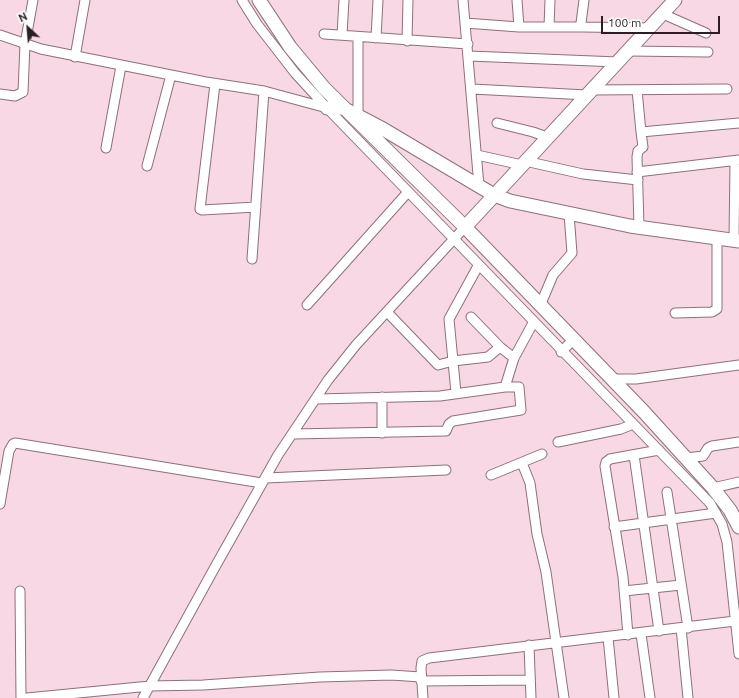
<!DOCTYPE html>
<html>
<head>
<meta charset="utf-8">
<style>
	body { margin:0 }
	#map { position:relative; width:739px; height:698px; overflow:hidden; background:#f8d8e5; font-family:Ubuntu,sans-serif }
	canvas { display:block }
	.north { position:absolute; left:8px; top:8px; width:40px; height:40px; -webkit-text-stroke:3px #fff; paint-order:stroke; rotate:334deg; font-size:11px; font-weight:700; line-height:16px; text-align:center; color:#2a1e23 }
	.north::after { content:''; display:block; margin:auto; width:14px; height:18px; background:#2a1e23; clip-path:polygon(50% 0,100% 100%,50% 72%,0 100%) }
	.scale { position:absolute; left:601px; top:16px; width:119px; height:18px; box-sizing:border-box; border:2px solid #2a1e23; border-top:0; padding-left:5px; font-size:12px; line-height:14px; white-space:nowrap; color:#2a1e23; -webkit-text-stroke:3px #fff; paint-order:stroke }
</style>
</head>
<body>
<div id="map">
<canvas width="739" height="698"></canvas>
<div class="north">N</div>
<div class="scale">100 m</div>
</div>
<script>
const context = document.querySelector('canvas').getContext('2d');
context.lineJoin = 'round';
function toPath(rows) {
  const path = new Path2D();
  for (const r of rows) {
    path.moveTo(r[0], r[1]);
    for (let i = 2; i < r.length; i += 2) path.lineTo(r[i], r[i + 1]);
  }
  return path;
}
function stroke(path, color, width, dash) {
  context.strokeStyle = color;
  context.lineWidth = width;
  context.lineCap = dash ? 'butt' : 'round';
  context.setLineDash(dash || []);
  context.stroke(path);
}
const street = toPath([
	[242,0,257,24,295,73,327,108,710,503,722,524,727,542,739,654],
	[463,0,479,186],
	[584,0,581,23,582,27,650,28],
	[663,14,706,33],
	[465,23,519,27,517,0],
	[519,27,582,27],
	[549,27,550,0],
	[324,34,468,44],
	[0,35,41,49,206,82,264,91,327,108],
	[342,35,344,0],
	[376,38,378,0],
	[407,41,408,0],
	[629,51,708,52],
	[469,56,618,62],
	[75,57,85,0],
	[215,84,200,209,202,210,256,207],
	[472,89,587,95],
	[592,90,727,89],
	[637,90,641,132,739,123],
	[0,94,15,96,23,92,25,44,33,0],
	[358,116,358,37],
	[497,123,533,132,547,137],
	[106,148,121,66],
	[477,155,522,165],
	[525,161,583,174,638,180],
	[147,166,171,75],
	[637,172,739,160],
	[639,227,637,157,638,151,643,147,641,132],
	[734,240,735,161],
	[252,259,264,91],
	[307,305,408,192],
	[540,306,553,275,572,253,569,214],
	[388,313,438,365,453,361,488,357,500,347,514,358],
	[675,313,712,312,717,309,717,238],
	[471,317,500,347],
	[561,352,573,340],
	[611,379,636,379,739,365],
	[456,393,449,319,478,266],
	[317,399,440,396,505,387,514,358,533,323],
	[382,433,382,397],
	[293,434,446,431,449,424,453,421,521,410,519,387,505,387],
	[558,442,621,429,633,424],
	[634,455,659,631],
	[686,458,703,456,708,448,712,446,739,442],
	[522,463,530,483,537,534,546,572,564,698],
	[491,475,542,454],
	[266,478,446,470],
	[713,488,739,482],
	[667,492,688,628],
	[0,504,9,451,13,444,15,443,262,483],
	[614,527,716,513],
	[20,591,21,698],
	[624,591,681,585],
	[681,628,688,698],
	[641,634,650,698],
	[628,635,623,577,605,466,606,462,610,459,659,450],
	[608,637,614,698],
	[529,645,531,698],
	[421,681,530,680],
	[27,698,150,686,203,685,320,677,391,675,421,677],
	[143,698,215,567,278,455,328,380,356,345,465,227],
	[423,698,421,668,422,661,429,658,735,621]
]);
const secondary = toPath([
	[259,0,290,47,324,88,465,227,644,412,713,488,730,510,739,527],
	[327,108,343,108,383,129,494,195,510,201,630,226,739,241],
	[465,227,675,0]
]);
stroke(street, '#8d707c', 11);
stroke(secondary, '#8d707c', 15);
stroke(street, '#fff', 9);
stroke(secondary, '#fff', 13);
</script>
</body>
</html>
